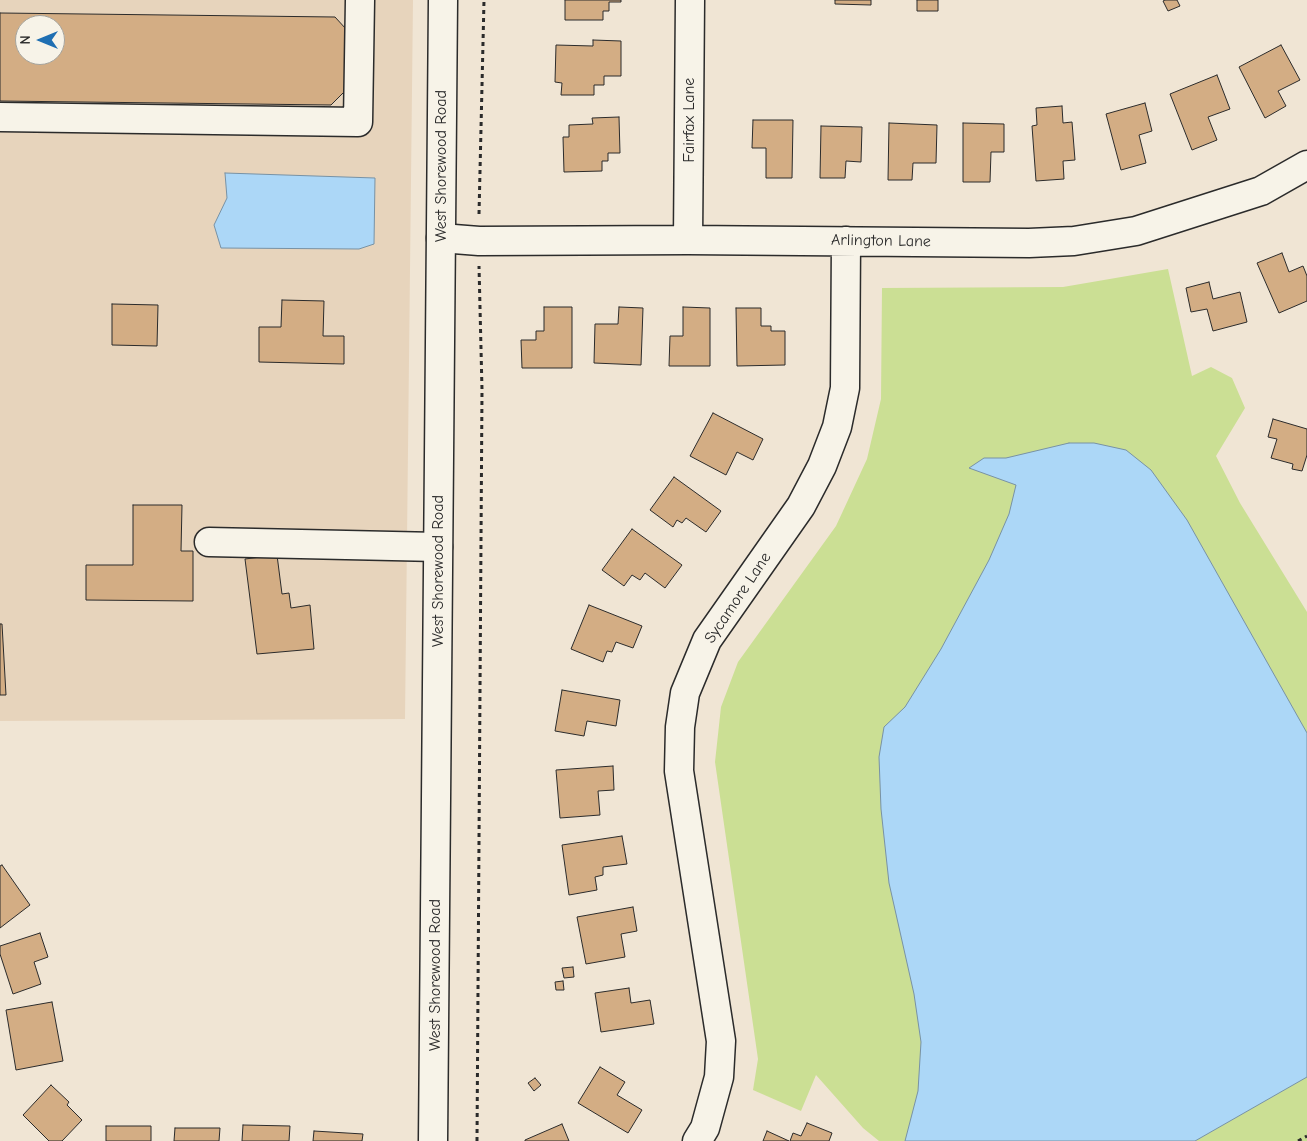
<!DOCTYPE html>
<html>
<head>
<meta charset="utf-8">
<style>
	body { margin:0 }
	#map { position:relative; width:1307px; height:1141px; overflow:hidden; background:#f0e5d4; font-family:"Comic Neue",sans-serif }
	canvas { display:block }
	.north { position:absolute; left:15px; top:15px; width:50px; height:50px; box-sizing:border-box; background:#f7f3e8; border:1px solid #a5a39c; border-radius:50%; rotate:270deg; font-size:14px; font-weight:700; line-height:20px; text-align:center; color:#2b2b2b }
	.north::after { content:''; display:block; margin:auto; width:18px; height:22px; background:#1f6fb2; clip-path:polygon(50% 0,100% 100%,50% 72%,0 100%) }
</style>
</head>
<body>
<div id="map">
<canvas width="1307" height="1141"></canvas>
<div class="north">N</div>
</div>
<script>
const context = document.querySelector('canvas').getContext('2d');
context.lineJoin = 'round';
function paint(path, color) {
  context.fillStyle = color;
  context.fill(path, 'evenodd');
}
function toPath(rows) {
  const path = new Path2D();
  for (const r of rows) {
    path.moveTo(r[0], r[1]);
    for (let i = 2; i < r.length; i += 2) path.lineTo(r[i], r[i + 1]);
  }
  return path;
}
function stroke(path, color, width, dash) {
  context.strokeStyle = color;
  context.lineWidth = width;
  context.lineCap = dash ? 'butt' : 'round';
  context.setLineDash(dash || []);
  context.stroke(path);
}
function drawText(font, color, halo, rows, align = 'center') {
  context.font = font + ' "Comic Neue",sans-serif';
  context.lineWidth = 4.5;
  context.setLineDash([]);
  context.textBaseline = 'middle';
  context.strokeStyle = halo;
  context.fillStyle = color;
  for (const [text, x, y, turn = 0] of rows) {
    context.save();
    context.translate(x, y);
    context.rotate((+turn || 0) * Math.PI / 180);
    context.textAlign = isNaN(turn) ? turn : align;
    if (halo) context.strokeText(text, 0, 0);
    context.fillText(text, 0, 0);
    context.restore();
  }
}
const built = toPath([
	[0,0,413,0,405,719,0,721],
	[25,25,55,25,55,55,25,55]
]);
const green = toPath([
	[1168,269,1192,376,1211,367,1232,378,1245,408,1216,456,1240,503,1307,612,1307,1141,879,1141,863,1128,816,1075,801,1111,753,1090,758,1059,715,762,721,707,738,662,836,526,867,459,881,399,882,288,1063,287]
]);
const water = toPath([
	[225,173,375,178,374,244,359,249,221,248,214,225,227,198,225,173],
	[1069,443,1094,443,1126,450,1151,470,1187,520,1307,733,1307,1077,1195,1141,905,1141,918,1091,921,1042,914,994,889,883,881,809,879,757,884,727,905,707,941,649,989,560,1009,514,1016,485,969,468,984,458,1006,458,1069,443]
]);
const building = toPath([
	[565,0,621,0,621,2,609,2,609,11,603,11,603,20,565,20,565,0],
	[835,0,871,0,871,5,835,4,835,0],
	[917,0,938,0,938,11,917,11,917,0],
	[1165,0,1177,0,1180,6,1168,11,1163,1,1165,0],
	[0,13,335,17,346,29,345,91,331,105,0,101,0,13],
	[25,25,55,25,55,55,25,55,25,25],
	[593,40,621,41,621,76,604,76,604,85,594,85,594,95,561,95,562,83,555,82,556,45,593,46,593,40],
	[1281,45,1300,80,1278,91,1286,106,1265,118,1239,67,1281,45],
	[1217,75,1230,109,1208,117,1217,140,1192,150,1170,94,1217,75],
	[1145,103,1152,131,1139,135,1146,163,1121,170,1106,114,1145,103],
	[1062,106,1063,123,1072,122,1075,160,1063,161,1064,179,1036,181,1032,126,1037,125,1036,108,1062,106],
	[619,117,620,153,608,153,608,161,602,161,602,171,564,172,563,137,569,137,569,125,593,124,592,118,619,117],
	[753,120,793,120,792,178,766,178,766,148,752,148,753,120],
	[889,123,937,125,936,163,913,163,912,180,888,180,889,123],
	[963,123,1004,124,1004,152,991,152,990,182,963,182,963,123],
	[821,126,862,127,861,162,846,161,845,178,820,178,821,126],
	[1282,253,1289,272,1303,266,1307,276,1307,301,1279,313,1257,263,1282,253],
	[1209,282,1213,299,1240,292,1247,322,1213,331,1207,309,1191,312,1186,288,1209,282],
	[282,300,324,301,323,336,344,336,344,364,259,362,259,327,281,327,282,300],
	[112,304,158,305,157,346,112,345,112,304],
	[544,307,572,307,572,368,522,368,521,340,536,340,536,331,544,331,544,307],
	[619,307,643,308,641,365,594,363,595,324,618,324,619,307],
	[683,307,710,308,710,366,669,366,670,336,683,336,683,307],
	[736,308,761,308,761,326,771,326,771,331,785,331,785,365,737,366,736,308],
	[713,413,763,439,753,460,737,452,726,475,690,456,713,413],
	[1273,419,1307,429,1307,455,1302,471,1292,469,1293,464,1271,458,1277,439,1268,437,1273,419],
	[674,477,721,511,706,532,686,518,682,523,677,520,673,527,650,510,674,477],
	[133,505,182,505,181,551,193,551,193,601,86,600,86,565,133,565,133,505],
	[632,529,682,565,665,588,645,573,640,580,632,575,624,586,602,570,632,529],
	[277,555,282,594,289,593,291,608,310,605,314,649,257,654,245,559,277,555],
	[589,605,642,626,633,648,616,642,612,652,607,651,603,662,571,649,589,605],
	[0,624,2,624,6,695,0,695,0,624],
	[562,690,620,700,616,726,587,721,584,736,555,731,562,690],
	[613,766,614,790,598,791,600,815,560,818,556,770,613,766],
	[622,836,627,864,603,867,603,875,595,877,597,890,569,895,562,845,622,836],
	[2,865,30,905,0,928,0,866,2,865],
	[633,907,637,931,621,934,625,957,586,964,577,917,633,907],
	[40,933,48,957,34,962,41,984,13,994,0,954,0,946,40,933],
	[573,967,574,977,564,978,562,968,573,967],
	[563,981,564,990,556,990,555,982,563,981],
	[629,988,631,1003,650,1000,654,1024,601,1032,595,993,629,988],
	[52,1002,63,1061,16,1070,6,1010,52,1002],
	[600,1067,625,1082,617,1095,642,1110,628,1133,578,1103,600,1067],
	[535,1078,541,1085,534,1091,528,1083,535,1078],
	[51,1085,69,1102,67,1105,82,1120,62,1141,49,1141,23,1115,51,1085],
	[807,1123,832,1133,829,1141,790,1141,793,1133,801,1136,807,1123],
	[562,1124,569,1141,525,1141,525,1140,562,1124],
	[243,1125,290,1126,289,1141,242,1141,243,1125],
	[106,1126,151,1126,151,1141,106,1141,106,1126],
	[175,1128,220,1128,219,1141,174,1141,175,1128],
	[314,1131,363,1134,362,1141,313,1141,314,1131],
	[767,1131,789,1141,763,1141,767,1131]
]);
const path = toPath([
	[479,214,484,0],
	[477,1141,482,390,479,266],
	[1298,1141,1307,1136]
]);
const minor = toPath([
	[0,117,358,122,360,0],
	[441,238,479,241,688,240,1029,243,1074,241,1136,231,1261,191,1307,165],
	[688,240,690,0],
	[209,542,438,547],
	[697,1141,705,1128,719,1077,721,1041,679,771,680,727,685,693,707,640,801,506,822,466,837,427,845,388,846,241]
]);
const major = toPath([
	[433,1141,443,0]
]);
const streetNames = [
	["Fairfax Lane",689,120,-90],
	["West Shorewood Road",441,166,-90],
	["Arlington Lane",881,241,1],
	["West Shorewood Road",438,571,-90],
	["Sycamore Lane",738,598,-56],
	["West Shorewood Road",435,975,-90]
];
paint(built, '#e7d4bc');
paint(green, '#cbdf94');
paint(water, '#acd7f7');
stroke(water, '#7892a5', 1);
paint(building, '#d3ad84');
stroke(building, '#2b2b2b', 1);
stroke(minor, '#2b2b2b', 31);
stroke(major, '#2b2b2b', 31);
stroke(path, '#2b2b2b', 3, [4, 4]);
stroke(minor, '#f7f3e8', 28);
stroke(major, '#f7f3e8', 28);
drawText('16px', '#2b2b2b', '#f7f3e8', streetNames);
</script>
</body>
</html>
